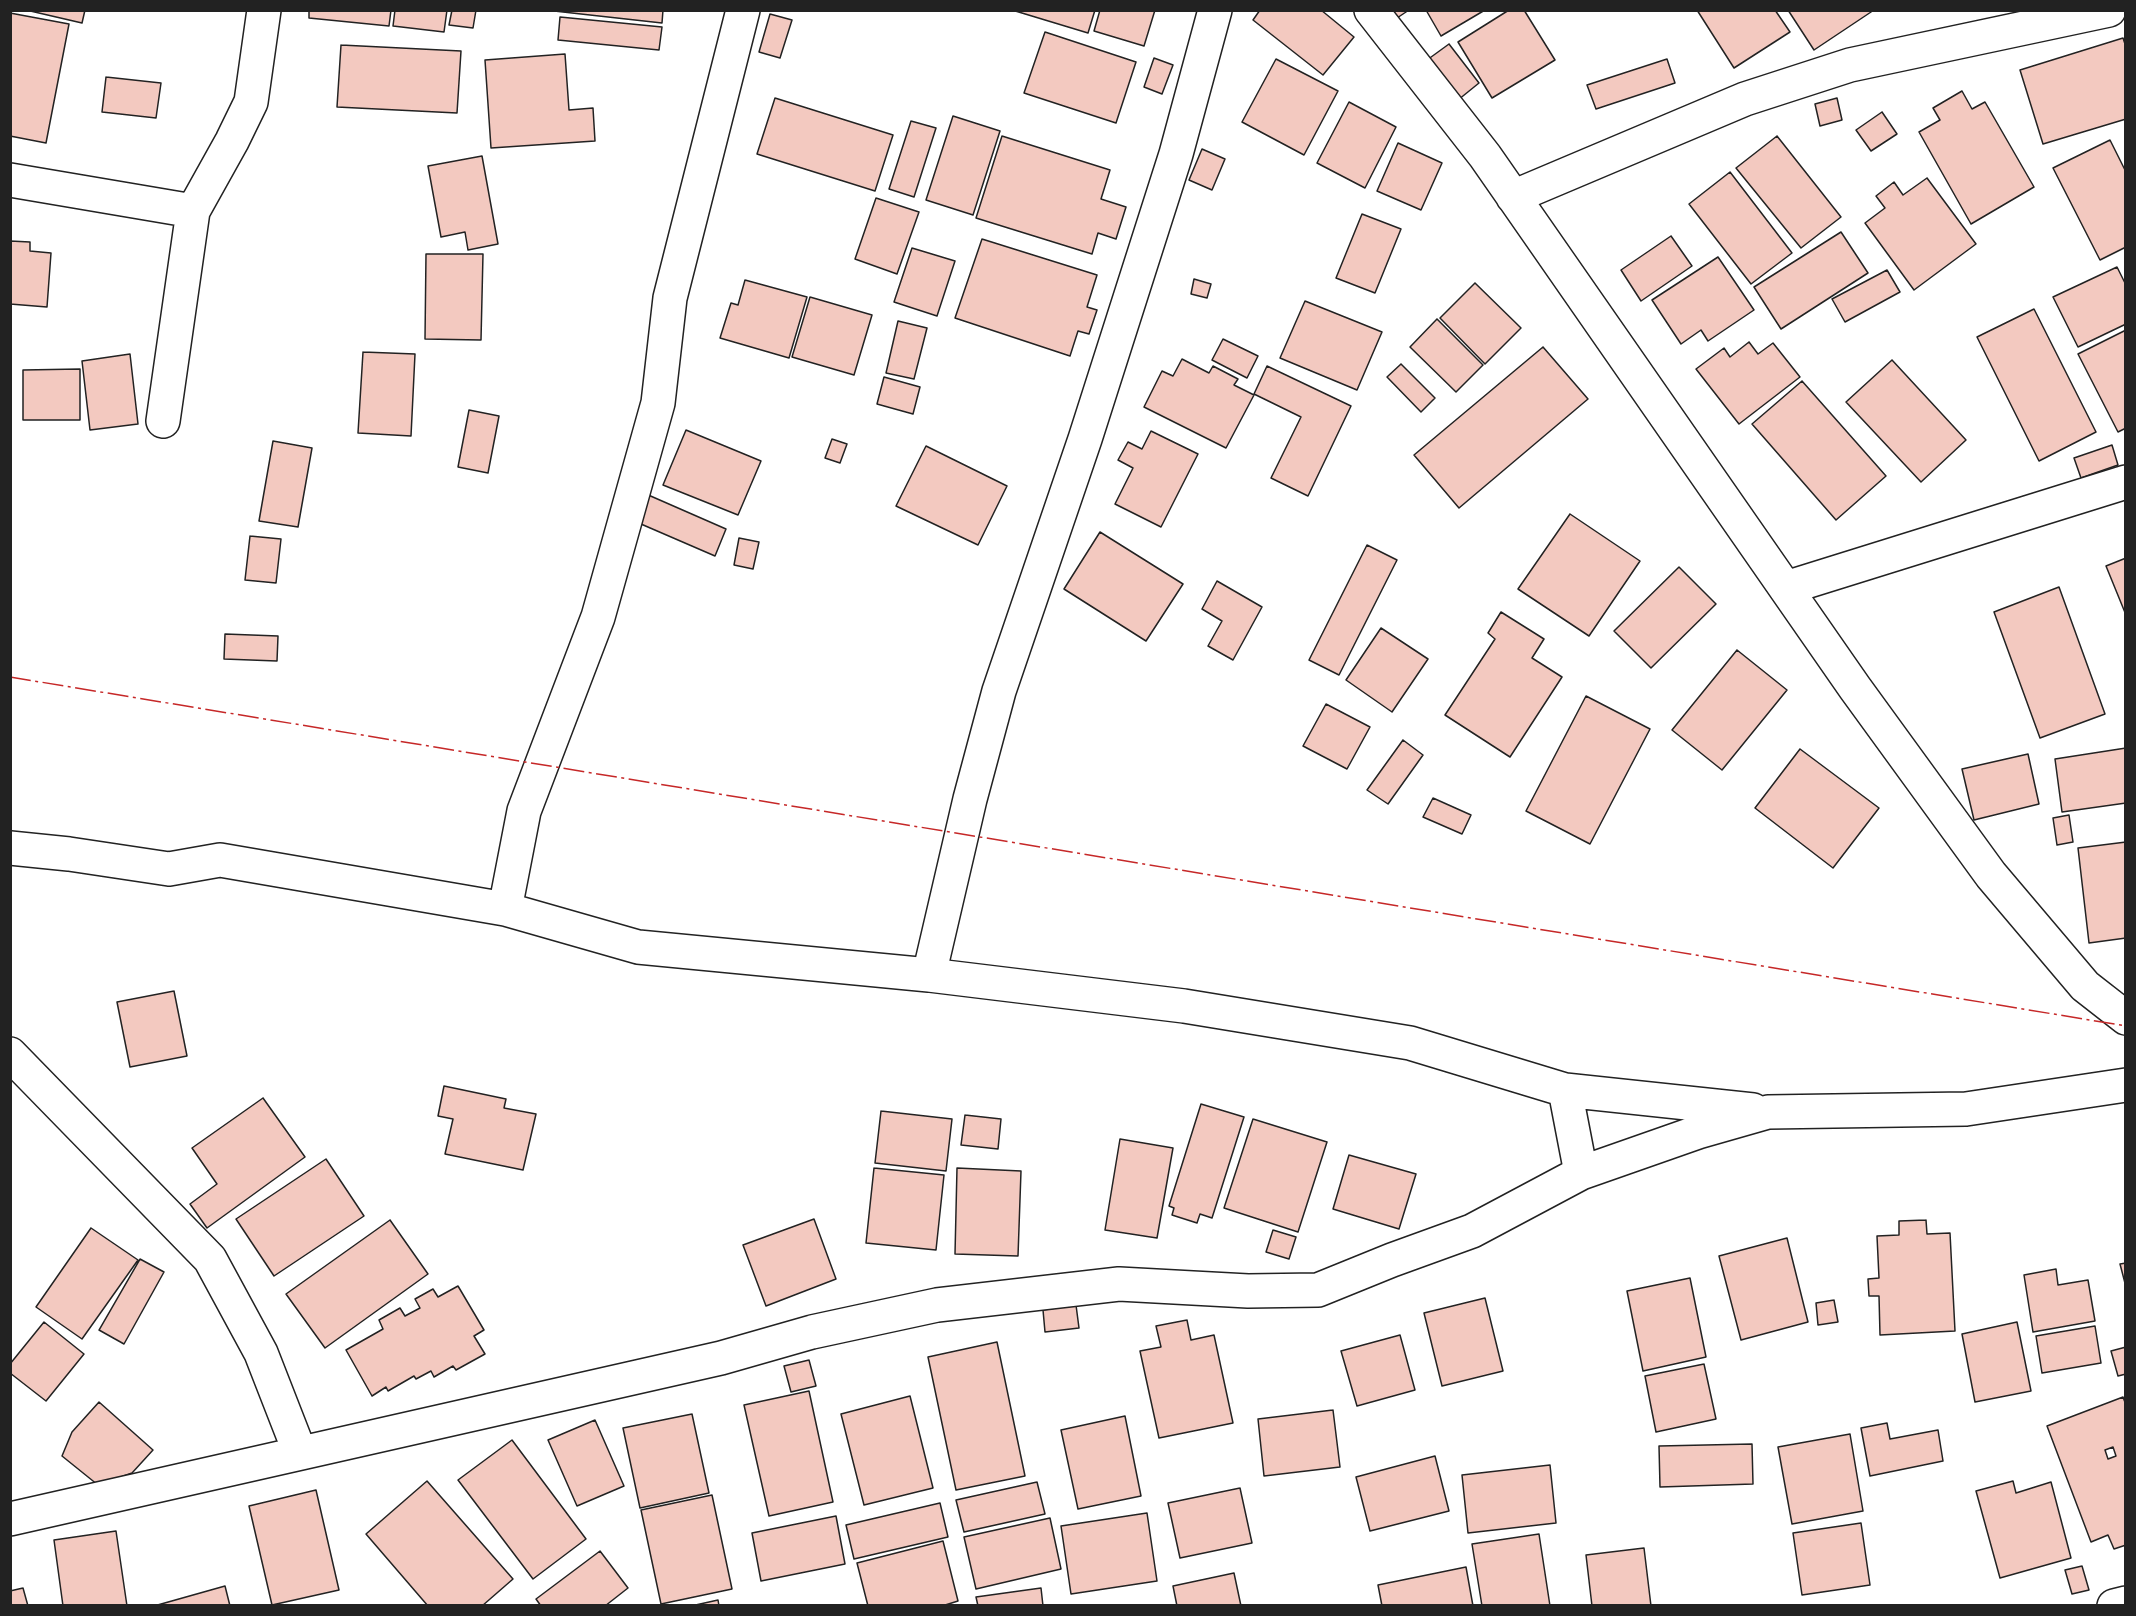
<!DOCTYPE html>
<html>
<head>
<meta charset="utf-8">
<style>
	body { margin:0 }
	#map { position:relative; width:2136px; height:1616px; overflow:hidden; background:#fff; font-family:"IBM Plex Sans",sans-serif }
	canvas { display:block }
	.frame { position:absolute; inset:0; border:12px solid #222; pointer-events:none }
</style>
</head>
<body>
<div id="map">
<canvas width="2136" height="1616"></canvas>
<div class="frame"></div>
</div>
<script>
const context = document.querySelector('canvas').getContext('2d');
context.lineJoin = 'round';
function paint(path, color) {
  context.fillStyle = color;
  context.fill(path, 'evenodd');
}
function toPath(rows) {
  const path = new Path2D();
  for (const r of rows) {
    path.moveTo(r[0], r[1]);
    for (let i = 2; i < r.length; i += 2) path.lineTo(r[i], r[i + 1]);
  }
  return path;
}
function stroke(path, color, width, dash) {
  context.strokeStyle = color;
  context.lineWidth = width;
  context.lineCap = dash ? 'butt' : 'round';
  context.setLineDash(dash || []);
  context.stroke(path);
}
const building = toPath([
	[26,10,85,10,82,23,26,10],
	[309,10,391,10,389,26,309,18,309,10],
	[395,10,447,10,444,32,393,26,395,10],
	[452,10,476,10,473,28,449,25,452,10],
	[545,10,663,10,662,23,545,10],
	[1012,10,1095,10,1088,33,1012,10],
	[1100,10,1155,10,1144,46,1094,31,1100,10],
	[1260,10,1321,10,1354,37,1323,75,1253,20,1260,10],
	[1388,10,1409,10,1394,20,1388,10],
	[1426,10,1485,10,1441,36,1426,10],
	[1509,10,1524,10,1555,60,1492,98,1458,42,1509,10],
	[1697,10,1775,10,1790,32,1734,68,1697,10],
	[1788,10,1874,10,1814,50,1788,10],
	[10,13,69,24,46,143,10,136,10,13],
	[770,14,792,20,780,58,759,52,770,14],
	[560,17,662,27,659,50,558,40,560,17],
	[1045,32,1136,62,1116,123,1024,93,1045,32],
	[2123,38,2126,47,2126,119,2043,144,2020,70,2123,38],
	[1449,44,1479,83,1458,100,1427,60,1449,44],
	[341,45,461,51,457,113,337,107,341,45],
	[565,54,569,110,593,108,595,141,491,148,485,60,565,54],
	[1154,58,1173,65,1162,94,1144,87,1154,58],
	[1276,59,1338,91,1304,155,1242,122,1276,59],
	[1667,59,1675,83,1596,109,1587,85,1667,59],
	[106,77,161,83,156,118,102,112,106,77],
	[1962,91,1972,109,1985,102,2034,187,1971,224,1919,132,1940,120,1933,108,1962,91],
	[775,98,893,135,875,191,757,154,775,98],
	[1837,98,1842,120,1820,126,1815,104,1837,98],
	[1349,102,1396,127,1365,188,1317,163,1349,102],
	[1882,112,1897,134,1871,151,1856,130,1882,112],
	[953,116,1000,131,973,215,926,200,953,116],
	[911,121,936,128,914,197,889,189,911,121],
	[1002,136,1110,170,1101,199,1126,207,1116,239,1098,233,1092,254,976,218,1002,136],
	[1777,136,1841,217,1801,248,1736,168,1777,136],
	[2110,140,2126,172,2126,247,2100,260,2053,168,2110,140],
	[1398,143,1442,163,1421,210,1377,191,1398,143],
	[1202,149,1225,159,1212,190,1189,180,1202,149],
	[482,156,498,244,468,250,465,232,441,237,428,166,482,156],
	[1730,172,1792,253,1751,284,1689,204,1730,172],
	[1927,178,1976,244,1914,290,1865,223,1885,208,1876,196,1894,182,1903,195,1927,178],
	[876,198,919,212,897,274,855,259,876,198],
	[1362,214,1401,229,1375,293,1336,278,1362,214],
	[1841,232,1868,273,1781,329,1754,287,1841,232],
	[1671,236,1692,266,1641,301,1621,270,1671,236],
	[982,239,1097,275,1087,307,1097,310,1089,334,1078,331,1070,356,955,318,982,239],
	[10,241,30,242,30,251,51,253,47,307,10,304,10,241],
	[912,248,955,261,937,316,894,302,912,248],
	[426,254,483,254,481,340,425,339,426,254],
	[1718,257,1754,310,1708,341,1701,330,1681,344,1652,300,1718,257],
	[2117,267,2126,285,2126,324,2078,347,2053,297,2117,267],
	[1887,270,1900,292,1845,322,1832,299,1887,270],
	[1194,279,1211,284,1207,298,1191,294,1194,279],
	[745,280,807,297,789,358,720,338,731,303,738,305,745,280],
	[1475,283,1521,328,1485,364,1440,318,1475,283],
	[810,297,872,315,854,375,792,357,810,297],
	[1305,301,1382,332,1357,390,1280,358,1305,301],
	[2034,309,2096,432,2039,461,1977,337,2034,309],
	[1437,319,1483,365,1456,392,1410,347,1437,319],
	[898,321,927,328,914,379,886,373,898,321],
	[2126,330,2126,428,2118,432,2078,354,2126,330],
	[1223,339,1258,356,1247,378,1212,360,1223,339],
	[1749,342,1758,354,1773,343,1800,377,1739,424,1696,369,1724,348,1730,357,1749,342],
	[1543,347,1588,399,1459,508,1414,455,1543,347],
	[363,352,415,354,411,436,358,433,363,352],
	[130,354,138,424,90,430,82,361,130,354],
	[1182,359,1209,373,1213,366,1238,379,1234,385,1254,395,1226,448,1144,407,1162,371,1173,376,1182,359],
	[1892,360,1966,440,1921,482,1846,402,1892,360],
	[1401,364,1435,398,1421,412,1387,377,1401,364],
	[1267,366,1351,406,1308,496,1271,478,1301,417,1254,394,1267,366],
	[80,369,80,420,23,420,23,370,80,369],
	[884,377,920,387,913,414,877,404,884,377],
	[1802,381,1886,476,1836,520,1752,424,1802,381],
	[469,410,499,416,488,473,458,467,469,410],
	[686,430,761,461,738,515,663,485,686,430],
	[1151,431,1198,454,1161,527,1115,504,1133,468,1118,460,1128,442,1142,449,1151,431],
	[832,439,847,444,840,463,825,458,832,439],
	[273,441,312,448,298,527,259,521,273,441],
	[2112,445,2118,465,2081,478,2074,458,2112,445],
	[926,446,1007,486,978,545,896,506,926,446],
	[646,494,726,529,715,556,634,521,646,494],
	[1570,514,1640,561,1589,636,1518,589,1570,514],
	[1100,532,1183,584,1146,641,1064,589,1100,532],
	[250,536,281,539,276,583,245,580,250,536],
	[739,538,759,542,753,569,734,565,739,538],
	[1367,545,1397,560,1339,675,1309,660,1367,545],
	[2126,558,2126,615,2106,566,2126,558],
	[1679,567,1716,604,1651,668,1614,631,1679,567],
	[1217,581,1262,607,1233,660,1208,646,1222,621,1202,609,1217,581],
	[2059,587,2105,714,2040,738,1994,612,2059,587],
	[1501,612,1544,639,1532,658,1562,677,1510,757,1445,715,1495,639,1488,633,1501,612],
	[1381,628,1428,659,1392,712,1346,680,1381,628],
	[225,634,278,636,277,661,224,659,225,634],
	[1737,650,1787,690,1722,770,1672,730,1737,650],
	[1586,696,1650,729,1590,844,1526,811,1586,696],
	[1326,704,1370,727,1347,769,1303,746,1326,704],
	[1403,740,1423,755,1388,804,1367,790,1403,740],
	[2126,748,2126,803,2062,812,2055,759,2126,748],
	[1800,749,1879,808,1833,868,1755,808,1800,749],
	[2028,754,2039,804,1974,820,1962,769,2028,754],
	[1433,798,1471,815,1462,834,1423,817,1433,798],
	[2069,815,2073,842,2057,845,2053,818,2069,815],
	[2126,842,2126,938,2089,943,2078,848,2126,842],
	[174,991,187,1056,130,1067,117,1002,174,991],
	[444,1086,506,1099,504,1108,536,1114,523,1170,445,1154,453,1119,438,1116,444,1086],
	[263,1098,305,1157,207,1228,190,1204,217,1184,192,1148,263,1098],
	[1201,1104,1244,1117,1212,1218,1200,1214,1197,1223,1172,1215,1174,1208,1169,1206,1201,1104],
	[881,1111,952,1119,946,1171,875,1163,881,1111],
	[965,1115,1001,1119,998,1149,961,1145,965,1115],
	[1253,1119,1327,1142,1298,1232,1224,1208,1253,1119],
	[1120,1139,1173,1148,1157,1238,1105,1230,1120,1139],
	[1349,1155,1416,1174,1399,1229,1333,1209,1349,1155],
	[326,1159,364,1216,274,1276,236,1219,326,1159],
	[874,1168,944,1175,936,1250,866,1243,874,1168],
	[957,1168,1021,1171,1018,1256,955,1254,957,1168],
	[814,1219,836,1279,766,1306,743,1245,814,1219],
	[390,1220,428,1274,325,1348,286,1294,390,1220],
	[1926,1220,1927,1234,1950,1233,1955,1331,1880,1335,1879,1296,1869,1296,1868,1279,1879,1278,1877,1236,1899,1235,1899,1221,1926,1220],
	[91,1228,138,1260,82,1339,36,1307,91,1228],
	[1273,1230,1296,1237,1289,1259,1266,1252,1273,1230],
	[1787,1238,1808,1322,1741,1340,1719,1256,1787,1238],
	[140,1259,164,1272,124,1344,99,1330,140,1259],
	[2126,1263,2126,1287,2120,1264,2126,1263],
	[2056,1269,2058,1285,2088,1280,2095,1321,2033,1332,2024,1275,2056,1269],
	[1690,1278,1706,1357,1643,1371,1627,1291,1690,1278],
	[458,1286,484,1330,474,1336,485,1354,456,1370,453,1366,434,1377,431,1371,416,1379,414,1376,388,1391,386,1387,372,1396,346,1350,383,1329,379,1320,400,1308,405,1316,420,1308,415,1299,433,1289,438,1297,458,1286],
	[1485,1298,1503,1371,1442,1386,1424,1313,1485,1298],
	[1834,1300,1838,1322,1818,1325,1816,1303,1834,1300],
	[1076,1305,1079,1328,1045,1332,1043,1310,1076,1305],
	[1187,1320,1191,1340,1214,1335,1233,1423,1159,1438,1140,1351,1161,1347,1156,1326,1187,1320],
	[44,1322,84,1354,46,1401,10,1373,10,1364,44,1322],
	[2017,1322,2031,1391,1975,1402,1962,1334,2017,1322],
	[2095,1326,2101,1363,2042,1373,2036,1336,2095,1326],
	[1400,1335,1415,1390,1357,1406,1341,1351,1400,1335],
	[997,1342,1025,1476,956,1490,928,1357,997,1342],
	[2126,1347,2126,1374,2118,1376,2111,1351,2126,1347],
	[809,1360,816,1386,791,1392,784,1366,809,1360],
	[1704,1364,1716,1419,1656,1432,1645,1376,1704,1364],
	[809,1391,833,1502,769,1516,744,1405,809,1391],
	[910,1396,933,1488,864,1505,841,1414,910,1396],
	[2123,1397,2126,1405,2126,1545,2114,1549,2108,1535,2091,1542,2047,1426,2123,1397],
	[2113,1447,2116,1456,2108,1459,2105,1450,2113,1447],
	[99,1402,153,1450,132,1473,98,1485,62,1456,72,1432,99,1402],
	[1333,1410,1340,1467,1264,1476,1258,1419,1333,1410],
	[692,1414,709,1493,640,1508,623,1428,692,1414],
	[1125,1416,1141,1496,1078,1509,1061,1430,1125,1416],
	[595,1420,624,1486,577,1506,548,1440,595,1420],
	[1887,1423,1890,1439,1938,1430,1943,1461,1870,1476,1861,1428,1887,1423],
	[1850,1434,1863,1511,1792,1524,1778,1447,1850,1434],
	[512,1440,586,1539,533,1579,458,1480,512,1440],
	[1752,1444,1753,1484,1660,1487,1659,1446,1752,1444],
	[1435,1456,1449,1511,1370,1531,1356,1477,1435,1456],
	[1550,1465,1556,1523,1468,1533,1462,1475,1550,1465],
	[427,1481,513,1579,482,1606,428,1606,366,1534,427,1481],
	[2013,1481,2016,1493,2051,1482,2071,1558,2000,1578,1976,1491,2013,1481],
	[1037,1482,1045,1514,964,1532,956,1500,1037,1482],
	[1240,1488,1252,1543,1180,1558,1168,1503,1240,1488],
	[316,1490,339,1590,272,1605,249,1506,316,1490],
	[712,1495,732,1589,661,1604,641,1510,712,1495],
	[940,1503,948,1537,854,1559,846,1525,940,1503],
	[1147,1513,1157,1581,1071,1594,1061,1526,1147,1513],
	[836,1516,845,1564,761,1581,752,1533,836,1516],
	[1050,1518,1061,1569,976,1589,964,1537,1050,1518],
	[1861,1523,1870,1585,1802,1595,1793,1533,1861,1523],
	[116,1531,127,1606,63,1606,54,1540,116,1531],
	[1539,1534,1550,1606,1482,1606,1472,1544,1539,1534],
	[943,1541,958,1601,942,1606,868,1606,857,1563,943,1541],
	[1644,1548,1651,1606,1592,1606,1586,1555,1644,1548],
	[600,1551,628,1588,605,1606,541,1606,536,1599,600,1551],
	[2082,1566,2089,1590,2072,1594,2065,1570,2082,1566],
	[1466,1567,1473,1606,1382,1606,1378,1585,1466,1567],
	[1234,1573,1241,1606,1177,1606,1173,1586,1234,1573],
	[225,1586,230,1606,154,1606,225,1586],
	[23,1588,28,1606,10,1606,10,1591,23,1588],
	[1041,1588,1043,1606,978,1606,976,1597,1041,1588],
	[718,1600,719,1606,691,1606,718,1600]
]);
const minor = toPath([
	[1371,10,1485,156,1855,688,1991,875,2085,986,2126,1018],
	[10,180,193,211],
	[1513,197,1745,99,1850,65,2109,10],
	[163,421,193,211,232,141,251,102,264,10],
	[1786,588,2126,482],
	[10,848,69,854,169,869,220,860,505,909,638,947,929,975,1184,1006,1410,1043,1565,1090,1753,1110],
	[505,909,524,811,598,617,658,403,670,298,743,10],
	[929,975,970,799,999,691,1085,439,1176,154,1215,10],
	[10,1054,210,1259,261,1353,300,1453],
	[1565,1090,1581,1173],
	[10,1519,721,1358,812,1332,937,1305,1119,1284,1248,1291,1318,1290,1392,1260,1472,1231,1581,1173,1698,1132,1768,1112,1966,1109,2126,1085],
	[2114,1606,2126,1603]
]);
const power = toPath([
	[10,677,2126,1026]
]);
paint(building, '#f3c9c0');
stroke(building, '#222', 1.5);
stroke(minor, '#222', 36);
stroke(minor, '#fff', 33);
stroke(power, '#c62828', 1.5, [21, 4.5, 3, 4.5]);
</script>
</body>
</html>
